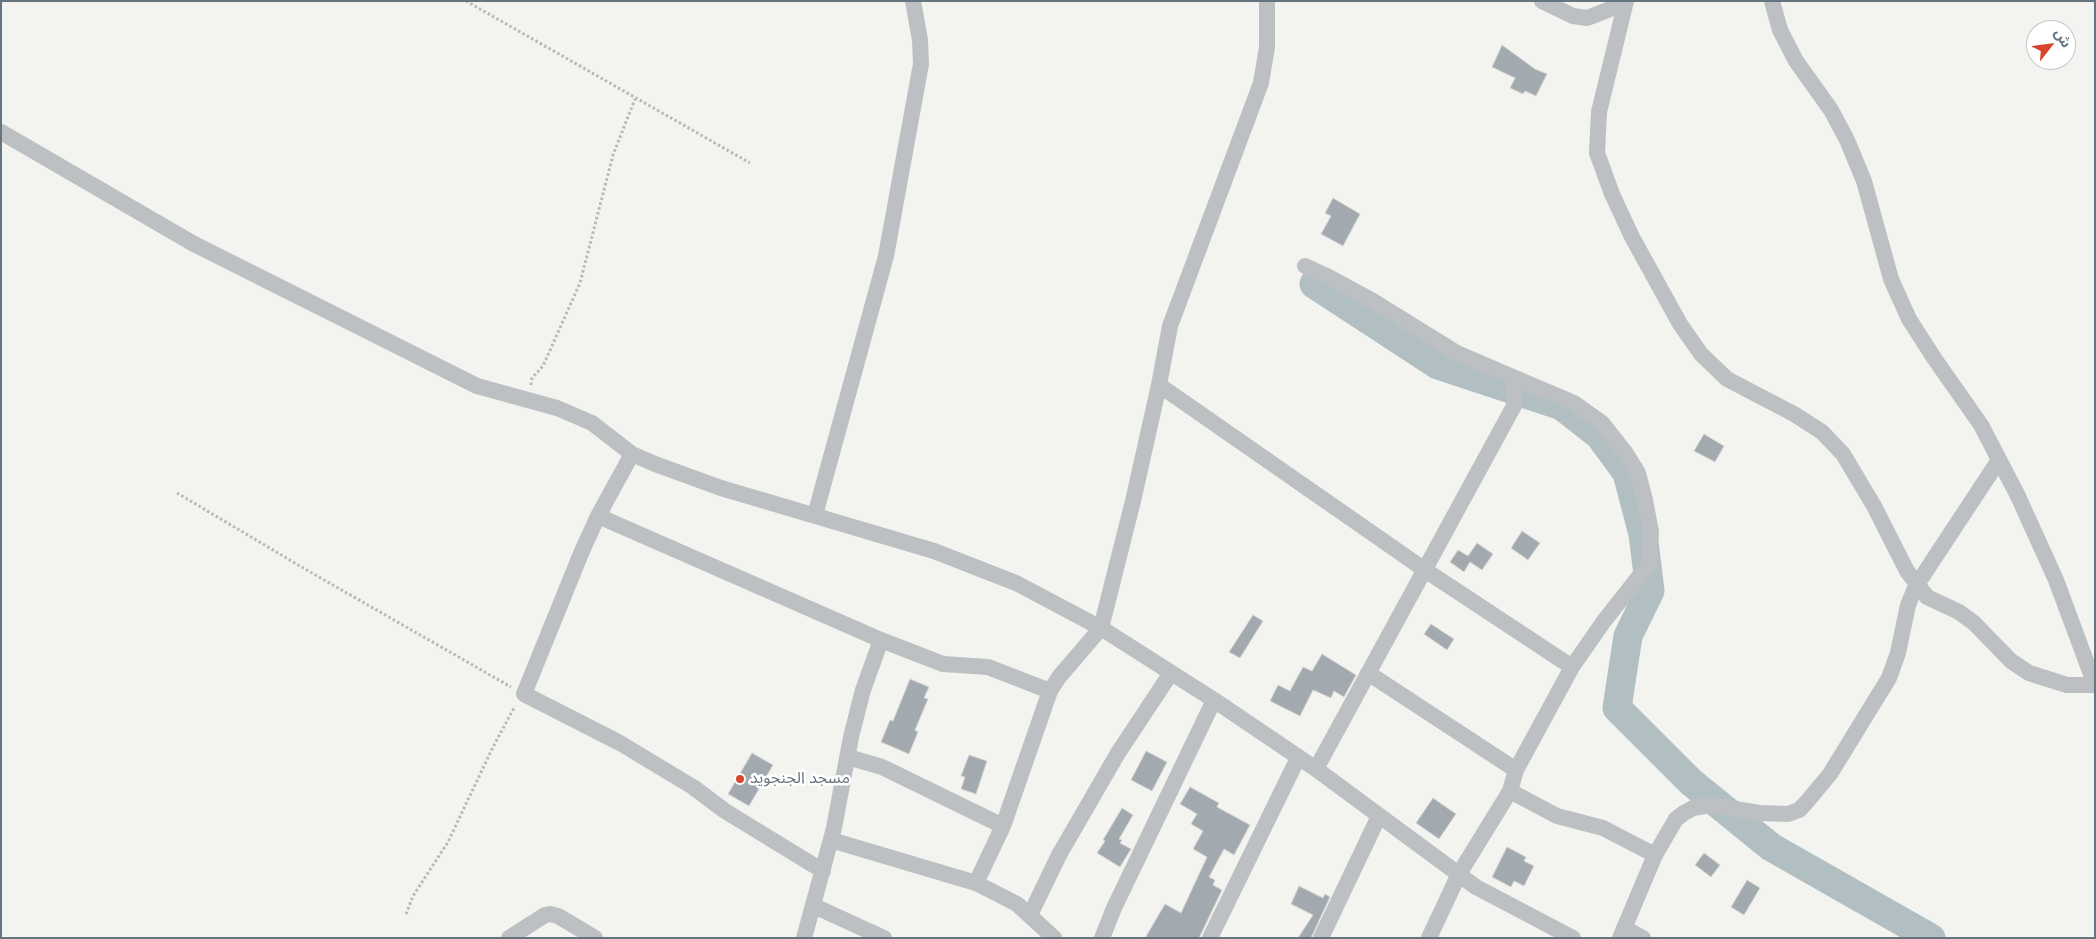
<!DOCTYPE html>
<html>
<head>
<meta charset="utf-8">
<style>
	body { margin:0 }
	#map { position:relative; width:2096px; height:939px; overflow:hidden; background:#f3f3ef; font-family:Helvetica,"Noto Sans Arabic",sans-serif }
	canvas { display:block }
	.frame { position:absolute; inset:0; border:2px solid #64757f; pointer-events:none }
	.north { position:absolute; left:2026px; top:20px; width:50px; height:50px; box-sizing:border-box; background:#fff; border:1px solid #c1c8cc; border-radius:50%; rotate:60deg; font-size:14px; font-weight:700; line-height:20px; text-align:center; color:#64757f }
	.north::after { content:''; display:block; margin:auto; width:18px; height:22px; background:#d8452b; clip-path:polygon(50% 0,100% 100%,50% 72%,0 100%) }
</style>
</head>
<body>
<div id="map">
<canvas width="2096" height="939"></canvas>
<div class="frame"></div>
<div class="north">ش</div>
</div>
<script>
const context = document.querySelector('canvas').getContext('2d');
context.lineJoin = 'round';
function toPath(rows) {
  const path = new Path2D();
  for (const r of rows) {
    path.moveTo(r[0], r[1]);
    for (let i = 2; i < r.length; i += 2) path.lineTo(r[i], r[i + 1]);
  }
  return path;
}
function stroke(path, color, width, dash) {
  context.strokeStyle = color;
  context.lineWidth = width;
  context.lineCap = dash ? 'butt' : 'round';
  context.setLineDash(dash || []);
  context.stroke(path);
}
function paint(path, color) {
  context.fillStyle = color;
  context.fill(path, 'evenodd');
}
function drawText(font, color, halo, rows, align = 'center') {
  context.font = font + ' Helvetica,"Noto Sans Arabic",sans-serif';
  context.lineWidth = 5;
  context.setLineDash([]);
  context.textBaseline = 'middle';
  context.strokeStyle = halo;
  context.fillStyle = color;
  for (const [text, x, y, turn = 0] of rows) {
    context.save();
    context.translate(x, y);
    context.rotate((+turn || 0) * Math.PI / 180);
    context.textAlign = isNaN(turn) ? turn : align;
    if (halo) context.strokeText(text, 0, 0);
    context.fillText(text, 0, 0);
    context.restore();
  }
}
const river = toPath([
	[1314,284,1438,365,1562,406,1599,435,1627,473,1643,534,1650,591,1628,636,1617,708,1691,782,1771,847,1931,938]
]);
const building = toPath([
	[1502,45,1535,69,1547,74,1536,96,1525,91,1523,94,1510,88,1515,78,1492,67,1502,45],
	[1333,198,1360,214,1343,246,1321,234,1331,216,1325,213,1333,198],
	[1704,434,1724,446,1715,462,1694,451,1704,434],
	[1522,531,1540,543,1528,560,1511,548,1522,531],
	[1477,543,1493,554,1482,570,1470,562,1464,572,1450,562,1458,550,1468,556,1477,543],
	[1253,615,1263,621,1240,658,1229,652,1253,615],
	[1431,624,1454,639,1447,650,1424,634,1431,624],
	[1322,654,1356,675,1344,697,1334,691,1331,698,1313,690,1300,716,1270,701,1278,685,1290,691,1303,667,1312,671,1322,654],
	[910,679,929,687,924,698,928,699,915,730,918,732,909,754,881,742,890,720,893,721,910,679],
	[1146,751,1167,762,1152,791,1131,780,1146,751],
	[752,753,773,765,749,806,728,794,752,753],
	[969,755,987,761,976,794,961,789,965,777,961,776,969,755],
	[1190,787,1219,803,1217,807,1250,825,1234,855,1224,849,1209,877,1215,880,1213,885,1222,890,1199,938,1145,938,1165,904,1181,913,1207,857,1193,849,1203,831,1191,824,1197,814,1180,804,1190,787],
	[1433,798,1456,814,1439,839,1416,823,1433,798],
	[1122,808,1133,815,1119,839,1122,840,1120,843,1131,849,1120,867,1097,853,1105,841,1103,840,1122,808],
	[1507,847,1526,857,1524,861,1534,866,1524,886,1514,881,1511,887,1492,877,1507,847],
	[1704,853,1720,865,1711,877,1695,865,1704,853],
	[1747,880,1760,888,1744,915,1731,907,1747,880],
	[1299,886,1323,898,1325,894,1330,897,1311,938,1298,938,1313,915,1291,904,1299,886]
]);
const path = toPath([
	[466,1,750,163],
	[531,385,532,378,543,366,580,283,613,155,635,99],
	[177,493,305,569,511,687],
	[406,914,413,896,448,842,493,747,515,706]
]);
const street = toPath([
	[1542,1,1573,16,1587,18,1608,10,1622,1],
	[1626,1,1599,112,1597,153,1612,194,1632,237,1680,324,1701,354,1727,379,1794,414,1822,432,1843,454,1874,506,1907,571,1927,597,1959,612,1974,623,2011,661,2029,673,2067,685,2095,685],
	[1772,1,1780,30,1796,61,1831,110,1847,140,1864,181,1891,279,1909,319,1934,358,1981,425,2017,494,2056,580,2095,685],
	[1,132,194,244,477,386,557,408,592,423,632,454,655,464,721,488,934,551,1016,583,1101,628,1214,700,1316,769,1476,887,1573,938],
	[1305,266,1327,276,1373,301,1457,353,1574,403,1602,423,1625,452,1638,473,1645,500,1651,532,1649,564,1604,621,1572,667,1516,770,1510,791,1459,874,1429,938],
	[1159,385,1425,570,1572,667],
	[632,454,598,516,582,551,524,694,620,743,693,787,725,811,823,871],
	[815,515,886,256,921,64,920,40,913,1],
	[598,516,881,640,943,664,988,667,1050,691],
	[1368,673,1516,770],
	[848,757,882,767,1003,826],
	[1316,769,1515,404,1513,378],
	[1510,791,1557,816,1603,828,1655,855],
	[831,840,976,883,1003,826,1050,691,1059,677,1101,628,1133,501,1159,385,1170,326,1261,83,1267,47,1267,1],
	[976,883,1017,904,1054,938],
	[814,906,884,938],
	[1030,915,1059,855,1118,753,1171,673],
	[1624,928,1643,938],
	[509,938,545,915,550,914,558,916,595,938],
	[804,938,834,828,851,737,863,690,881,640],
	[1102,938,1114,908,1214,700],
	[1210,938,1298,758],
	[1321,938,1379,816],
	[1620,938,1655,855,1676,819,1684,813,1693,808,1711,805,1759,813,1788,814,1799,810,1805,804,1830,774,1889,678,1898,653,1908,605,1916,586,1999,460]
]);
const markers = [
	[740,779,5,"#d8452b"]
];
const poiNames = [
	["مسجد الجنجويد",750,779]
];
stroke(river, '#b1bfc2', 29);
paint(building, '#a2aaaf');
stroke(building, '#d4d4d2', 1);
stroke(path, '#b6b9bb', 3, [2.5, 2.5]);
stroke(street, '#bcc0c3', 16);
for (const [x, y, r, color] of markers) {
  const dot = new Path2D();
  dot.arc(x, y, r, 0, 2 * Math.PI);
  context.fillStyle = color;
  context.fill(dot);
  stroke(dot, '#fff', 2);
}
drawText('16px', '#64757f', '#fff', poiNames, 'left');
</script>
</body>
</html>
